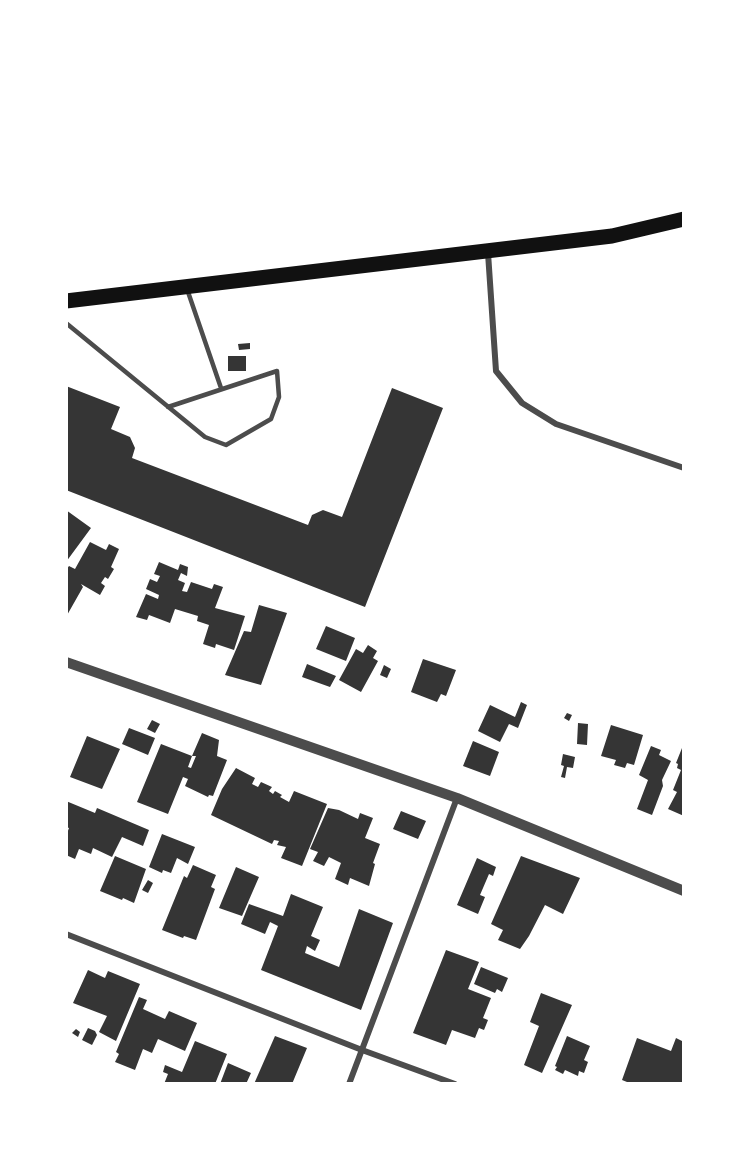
<!DOCTYPE html>
<html>
<head>
<meta charset="utf-8">
<style>
	body { margin:0 }
	#map { position:relative; width:750px; height:1150px; overflow:hidden; background:#fff; font-family:Rubik,sans-serif }
	canvas { display:block }
	.frame { position:absolute; inset:0; border:68px solid #fff; pointer-events:none }
</style>
</head>
<body>
<div id="map">
<canvas width="750" height="1150"></canvas>
<div class="frame"></div>
</div>
<script>
const context = document.querySelector('canvas').getContext('2d');
context.lineJoin = 'round';
function paint(path, color) {
  context.fillStyle = color;
  context.fill(path, 'evenodd');
}
function toPath(rows) {
  const path = new Path2D();
  for (const r of rows) {
    path.moveTo(r[0], r[1]);
    for (let i = 2; i < r.length; i += 2) path.lineTo(r[i], r[i + 1]);
  }
  return path;
}
function stroke(path, color, width, dash) {
  context.strokeStyle = color;
  context.lineWidth = width;
  context.lineCap = dash ? 'butt' : 'round';
  context.setLineDash(dash || []);
  context.stroke(path);
}
const building = toPath([
	[250,343,250,349,239,350,238,344],
	[228,356,246,356,246,371,228,371],
	[66,386,120,407,111,429,130,437,135,448,132,458,308,525,312,515,323,510,342,517,392,388,443,408,365,607,66,490],
	[66,510,91,528,66,562],
	[90,542,106,550,109,544,119,549,111,567,114,569,108,579,105,577,101,583,105,586,100,595,81,584,83,587,66,617,66,570,69,566,75,569],
	[159,562,178,570,180,564,188,567,187,576,181,573,178,580,185,583,182,591,187,592,191,582,212,589,214,584,223,587,215,608,245,616,234,650,216,644,215,648,203,644,209,625,197,621,198,616,175,609,170,623,149,615,147,620,136,617,146,594,158,599,159,595,146,589,150,579,157,582,160,576,154,574],
	[259,605,287,613,261,685,225,675,244,631,251,632],
	[326,626,355,638,346,661,316,649],
	[368,645,377,651,373,658,378,661,361,692,339,680,356,649,363,653],
	[423,659,456,670,446,696,441,694,437,702,411,692],
	[307,664,336,676,330,687,302,677],
	[384,665,391,669,387,678,380,675],
	[521,702,527,705,518,728,509,724,500,742,478,731,490,705,515,717],
	[567,713,572,715,569,721,564,718],
	[152,720,160,724,155,733,147,729],
	[578,723,588,724,587,745,577,744],
	[611,725,643,735,634,765,627,763,625,768,614,765,616,760,601,756],
	[129,728,155,738,148,755,122,744],
	[202,733,219,740,217,756,227,760,213,796,209,795,208,797,185,786,188,779,183,777,168,814,137,802,161,744,192,756],
	[192,756,196,756,191,768,188,767],
	[87,736,120,749,102,789,70,777],
	[473,741,499,752,490,776,463,766],
	[651,746,661,750,659,755,671,761,662,780,663,786,652,815,637,809,648,780,639,775],
	[682,748,684,749,684,816,668,809,677,792,673,790,681,770,677,768,678,764,676,763],
	[563,754,575,757,573,768,567,767,565,778,561,777,564,766,561,765],
	[236,768,255,778,252,784,258,787,261,782,272,787,269,791,273,794,275,791,282,795,280,797,289,802,294,791,327,804,302,866,281,858,286,847,277,845,279,841,274,840,272,844,211,815,222,789],
	[66,801,95,813,97,808,149,830,143,846,122,837,112,857,93,848,91,854,79,849,75,859,66,855,66,836,69,828,66,827],
	[328,808,339,810,358,819,360,813,373,818,365,838,380,844,373,863,375,864,369,886,350,878,348,885,335,879,341,863,329,857,324,866,313,861,318,852,310,849],
	[401,811,426,821,418,839,393,829],
	[162,834,195,847,188,864,177,858,171,873,163,870,162,873,149,867],
	[115,856,146,869,134,903,123,898,122,900,100,891],
	[521,856,580,878,563,914,545,905,529,936,520,949,498,940,503,930,491,924],
	[477,858,496,867,493,876,489,874,480,895,485,897,478,914,457,905],
	[193,865,216,875,211,887,215,889,196,940,184,936,183,938,162,930,184,876,187,878],
	[236,867,259,877,242,916,219,908],
	[148,880,153,883,148,893,142,890],
	[291,894,323,907,311,936,320,940,315,951,307,946,305,953,339,967,359,909,393,923,361,1010,261,970,278,926,270,922,265,934,241,924,249,904,283,916],
	[446,950,479,962,468,989,491,998,483,1018,488,1020,484,1030,479,1028,475,1038,452,1030,446,1045,413,1033],
	[481,967,508,978,502,992,497,989,495,993,474,984],
	[88,970,105,978,108,971,140,984,116,1041,99,1032,107,1016,73,1003],
	[541,993,572,1005,542,1073,524,1065,539,1026,530,1022],
	[139,997,147,1000,143,1009,165,1019,169,1011,197,1023,185,1051,158,1039,152,1053,143,1049,135,1070,115,1062,119,1054,116,1052],
	[88,1028,95,1031,97,1035,92,1045,82,1040],
	[76,1029,80,1032,78,1037,72,1033],
	[275,1036,307,1048,292,1084,254,1084],
	[567,1036,590,1046,584,1060,588,1062,584,1073,579,1071,578,1076,565,1070,563,1074,555,1070,557,1067,555,1066],
	[637,1038,671,1051,676,1038,684,1042,684,1084,632,1084,622,1080],
	[195,1041,227,1054,215,1084,164,1084,168,1074,163,1072,165,1065,182,1072],
	[228,1063,251,1073,246,1084,220,1084]
]);
const service = toPath([
	[187,289,221,388],
	[66,323,205,437,226,445,271,419,279,397,277,371,168,407]
]);
const minor = toPath([
	[488,253,496,371,522,403,556,424,684,468],
	[66,934,362,1050,455,1084],
	[349,1084,457,798]
]);
const tertiary = toPath([
	[66,662,457,798,684,891]
]);
const primary = toPath([
	[66,301,612,236,684,219]
]);
paint(building, '#353535');
stroke(service, '#4c4c4c', 4.5);
stroke(minor, '#4c4c4c', 6);
stroke(tertiary, '#4c4c4c', 10);
stroke(primary, '#111', 15);
</script>
</body>
</html>
